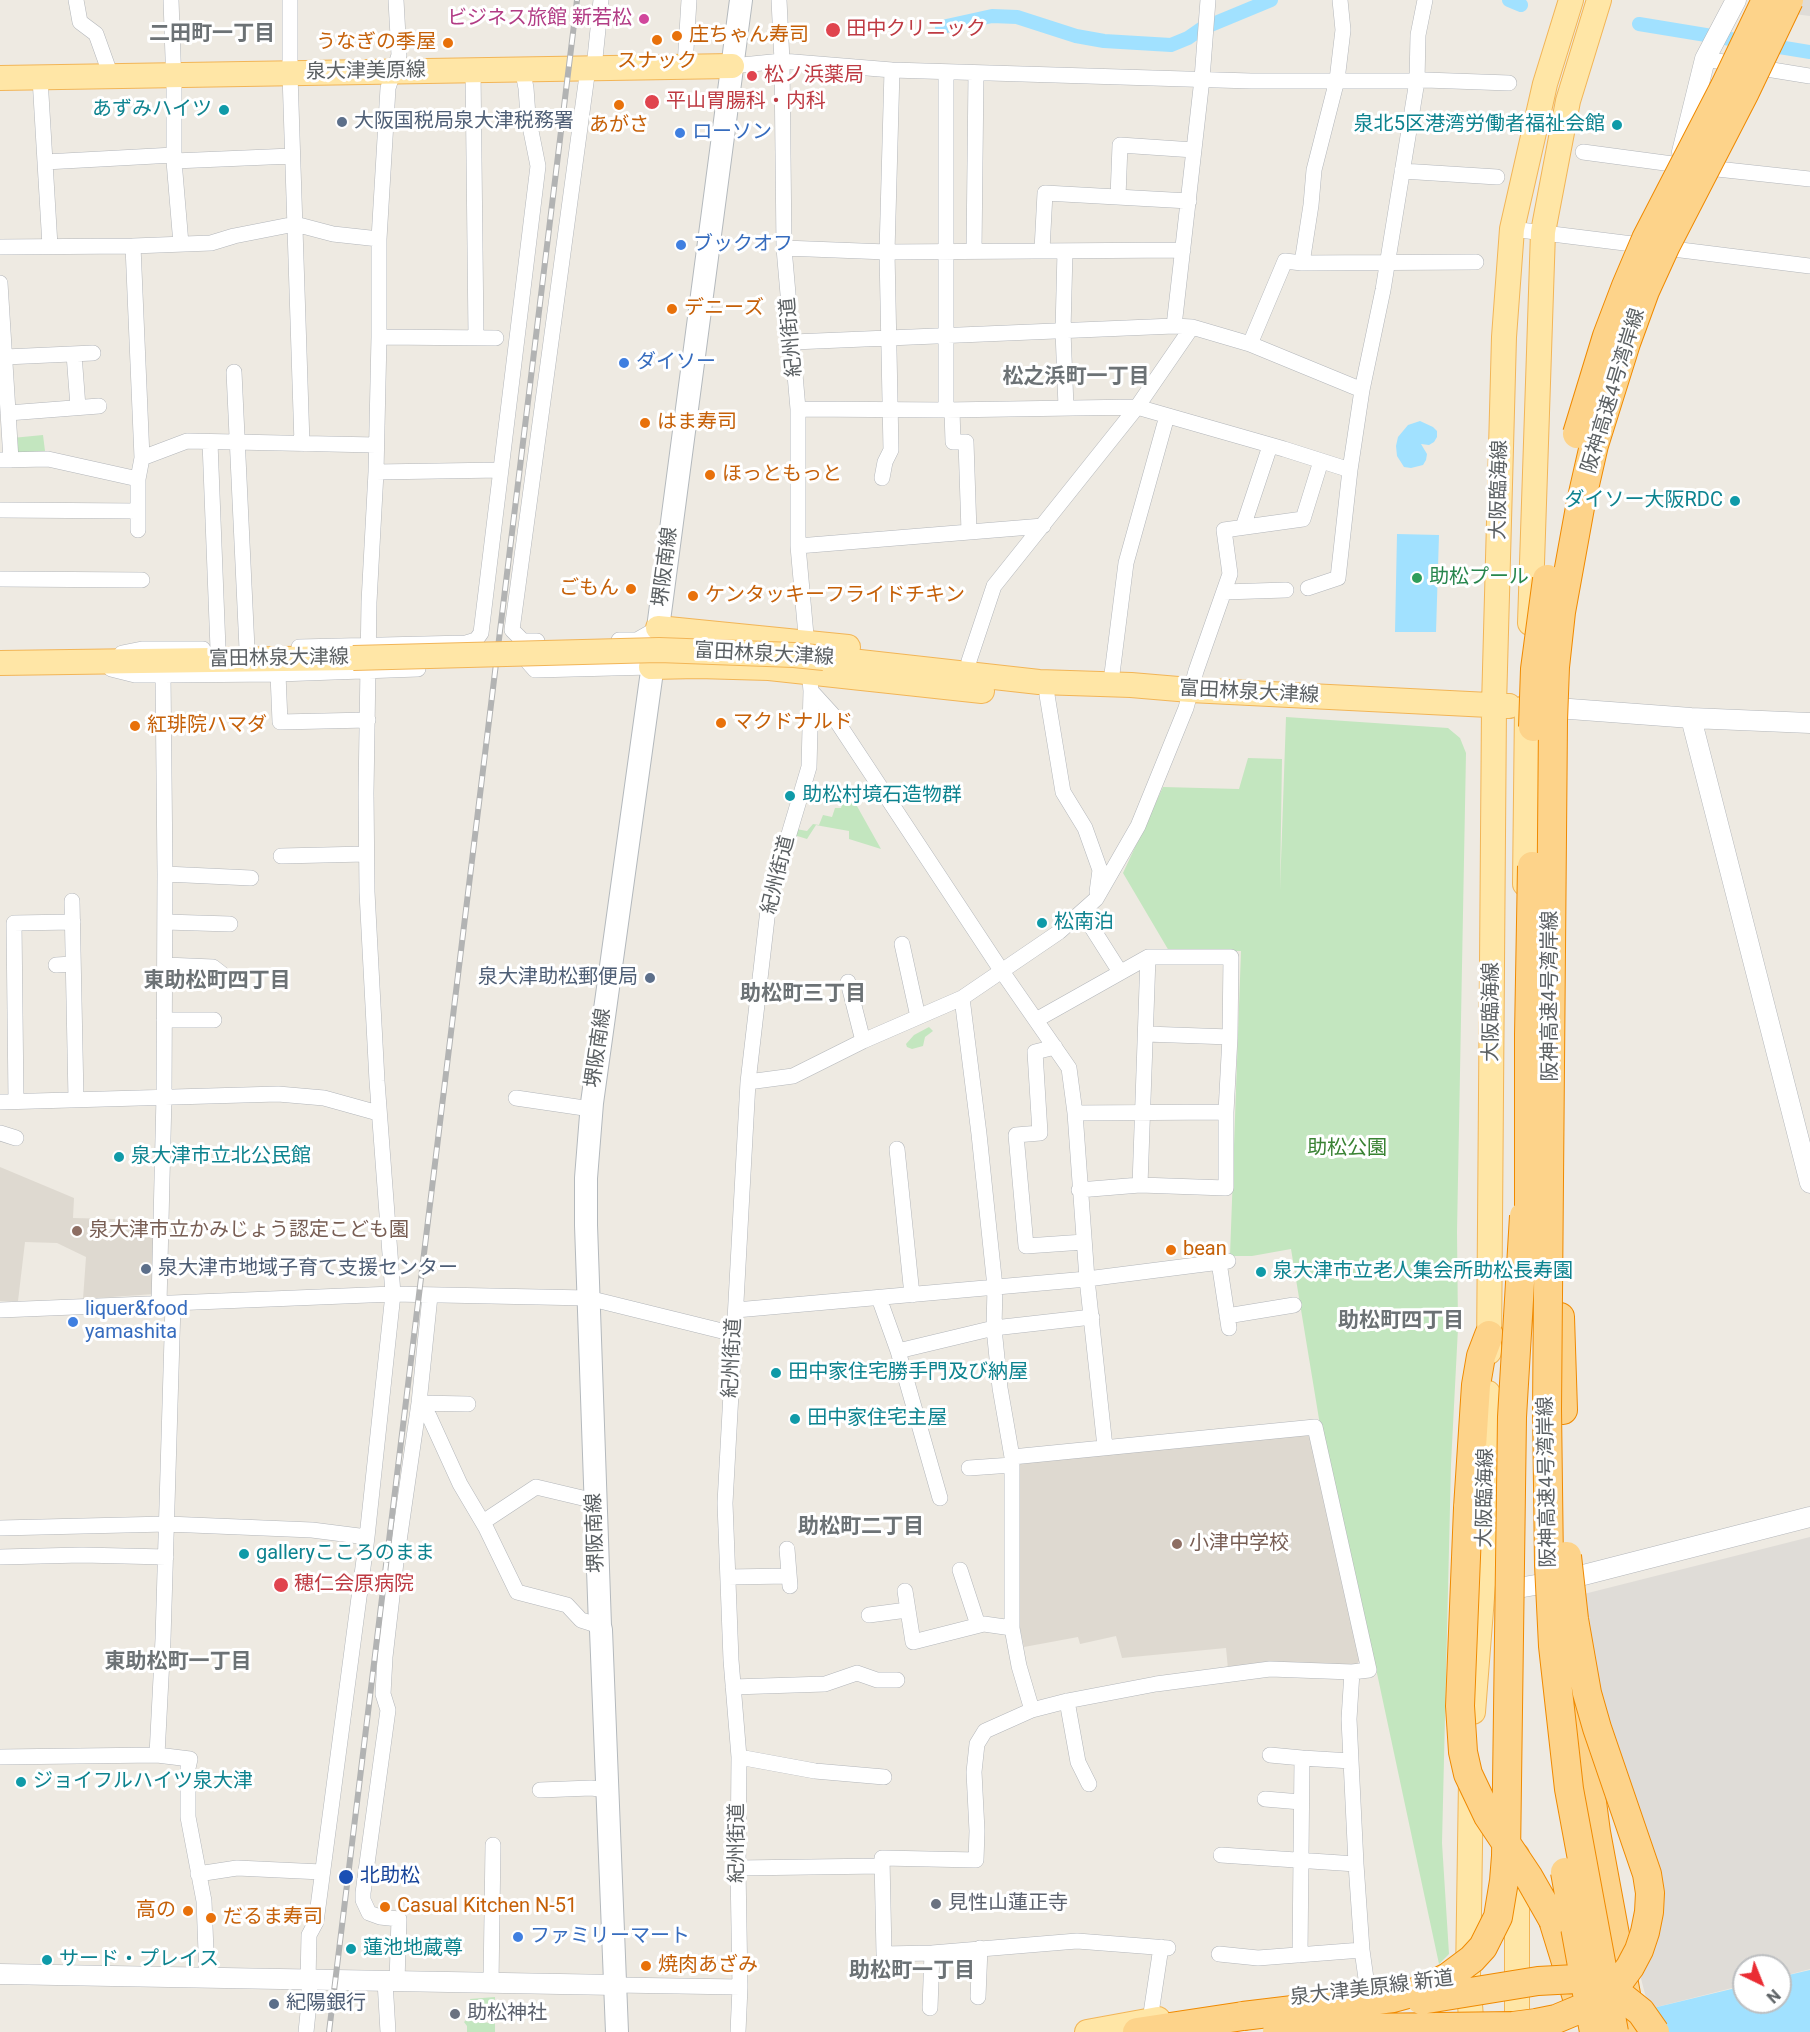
<!DOCTYPE html>
<html>
<head>
<meta charset="utf-8">
<style>
	body { margin:0 }
	#map { position:relative; width:1810px; height:2032px; overflow:hidden; background:#eeeae2; font-family:Roboto,sans-serif }
	canvas { display:block }
	.north { position:absolute; left:1732px; top:1954px; width:60px; height:60px; box-sizing:border-box; background:#fff; border:2px solid #bdbfc1; border-radius:50%; rotate:137deg; font-size:16px; font-weight:700; line-height:24px; text-align:center; color:#5b6063 }
	.north::after { content:''; display:block; margin:auto; width:21px; height:27px; background:#ea2c33; clip-path:polygon(50% 0,100% 100%,50% 72%,0 100%) }
</style>
</head>
<body>
<div id="map">
<canvas width="1810" height="2032"></canvas>
<div class="north">N</div>
</div>
<script>
const context = document.querySelector('canvas').getContext('2d');
context.lineJoin = 'round';
function paint(path, color) {
  context.fillStyle = color;
  context.fill(path, 'evenodd');
}
function toPath(rows) {
  const path = new Path2D();
  for (const r of rows) {
    path.moveTo(r[0], r[1]);
    for (let i = 2; i < r.length; i += 2) path.lineTo(r[i], r[i + 1]);
  }
  return path;
}
function stroke(path, color, width, dash) {
  context.strokeStyle = color;
  context.lineWidth = width;
  context.lineCap = dash ? 'butt' : 'round';
  context.setLineDash(dash || []);
  context.stroke(path);
}
function drawText(font, color, halo, rows, align = 'center') {
  context.font = font + ' Roboto,"Noto Sans JP",sans-serif';
  context.lineWidth = 6;
  context.setLineDash([]);
  context.textBaseline = 'middle';
  context.strokeStyle = halo;
  context.fillStyle = color;
  for (const [text, x, y, turn = 0] of rows) {
    context.save();
    context.translate(x, y);
    context.rotate((+turn || 0) * Math.PI / 180);
    context.textAlign = isNaN(turn) ? turn : align;
    if (halo) context.strokeText(text, 0, 0);
    context.fillText(text, 0, 0);
    context.restore();
  }
}
const industrial = toPath([
	[1751,0,1810,0,1810,16,1747,8],
	[1810,1537,1810,1969,1780,1977,1780,1966,1744,1966,1744,1985,1649,2009,1639,1971,1662,1886,1651,1841,1613,1745,1580,1595]
]);
const education = toPath([
	[0,1167,74,1198,73,1218,155,1220,154,1294,83,1299,86,1257,57,1243,25,1242,18,1301,0,1301],
	[1306,1434,1315,1441,1362,1658,1356,1665,1228,1669,1226,1648,1122,1658,1116,1636,1080,1644,1078,1637,1024,1647,1018,1619,1015,1469,1021,1462]
]);
const green = toPath([
	[43,435,45,451,12,454,12,438],
	[1286,717,1448,728,1460,738,1466,753,1457,1232,1458,1328,1451,1464,1442,1843,1449,1954,1439,1964,1378,1678,1319,1419,1291,1249,1252,1256,1230,1256,1241,951,1169,951,1123,873,1163,787,1239,789,1248,758,1282,759,1280,890],
	[844,798,853,799,881,849,849,839,849,831,821,826,816,825,807,839,794,835,796,829,807,831,813,824,819,825,823,815,832,817,835,808,841,808],
	[929,1027,933,1031,925,1037,923,1046,912,1049,907,1047,906,1044,914,1035],
	[495,1997,495,2032,467,2032,467,2026,464,2022,468,2018,473,2018,475,2021,490,2023,493,2018,492,2007,477,2006,473,2008,470,1999]
]);
const water = toPath([
	[1420,421,1433,427,1437,431,1437,437,1434,442,1429,445,1421,444,1427,454,1426,460,1423,465,1411,468,1404,467,1397,456,1396,446,1398,437,1408,425],
	[1397,534,1439,535,1436,632,1395,632],
	[1810,1970,1810,2032,1606,2032,1649,2009,1744,1986,1744,2002,1780,2002,1780,1977]
]);
const canal = toPath([
	[1509,0,1521,5],
	[1639,24,1810,52],
	[942,27,992,16,1017,17,1076,36,1104,41,1171,45,1188,38,1201,29,1271,0]
]);
const minor = toPath([
	[76,0,80,22,96,34,111,76],
	[171,0,174,86,174,161,181,244],
	[290,0,290,74,302,444],
	[1705,59,1810,76],
	[685,66,689,0],
	[732,66,782,61,892,70,1251,81,1417,81,1425,80,1509,83],
	[594,68,601,0],
	[473,70,476,336],
	[40,78,50,246],
	[1583,152,1680,165,1810,179],
	[174,161,292,156],
	[45,162,174,155],
	[1402,171,1497,177],
	[1118,197,1120,145,1194,150],
	[1512,229,1810,266],
	[133,246,142,458,138,479,138,530],
	[0,247,133,246,211,243,234,236,295,224,333,234,379,239],
	[784,248,887,252,1183,250],
	[1042,250,1045,193,1189,201],
	[974,251,976,73],
	[1065,251,1063,331,1066,407],
	[1302,263,1476,262],
	[0,283,11,460],
	[1174,326,1202,79,1208,0],
	[379,337,496,338],
	[793,342,1174,326,1192,327,1250,344,1285,261,1302,263,1311,205,1314,170,1337,80,1343,30,1340,0],
	[1250,344,1362,390],
	[74,354,78,407],
	[5,357,93,353],
	[234,372,247,649],
	[798,409,946,410,1137,407,1284,449,1350,470],
	[946,410,946,72],
	[952,410,953,442,966,442,969,532],
	[8,413,99,406],
	[210,442,218,649],
	[142,458,187,441,376,445],
	[0,460,48,459,138,479],
	[376,472,501,470],
	[882,478,885,462,891,450,887,252,892,70],
	[0,510,138,511],
	[1243,527,1270,446],
	[798,546,1043,526],
	[0,579,142,580],
	[1308,588,1338,578,1350,470,1362,390,1383,290,1417,81,1418,35,1425,0],
	[1224,592,1286,590],
	[619,640,637,640,658,628],
	[537,641,523,641,512,630,588,68],
	[299,647,466,643,476,640,481,633,538,166,528,116,526,88,522,68],
	[529,648,528,662,535,670,651,667],
	[122,653,142,649,203,649],
	[969,661,994,586,1137,407,1192,327],
	[111,669,135,675,163,675,278,674,418,669,419,648],
	[278,674,280,722,368,720],
	[1112,674,1126,563,1167,416],
	[811,691,832,714,1001,970,1069,1068,1075,1113,1087,1279,1105,1447],
	[1047,695,1063,792,1085,828,1100,870,1097,892],
	[281,856,366,854],
	[165,874,251,878],
	[72,901,76,1099],
	[1082,912,1120,972],
	[165,922,230,924],
	[902,944,918,1017],
	[56,965,73,964],
	[165,965,213,967,222,974],
	[848,982,863,1041],
	[962,998,979,1134,995,1287,994,1328,1000,1388,1012,1457,1012,1628,1019,1666,1032,1710],
	[164,1020,214,1020],
	[1036,1020,1148,957,1231,957,1230,1037,1226,1112,1226,1188,1140,1185,1079,1190],
	[1146,1034,1230,1037],
	[1055,1047,1035,1052,1040,1133,1016,1135,1026,1246,1084,1242],
	[748,1082,793,1076,863,1041,962,998,1059,932,1096,899,1138,826,1186,708,1196,671,1230,574,1224,530,1303,519,1321,461],
	[516,1098,591,1109],
	[16,1101,14,923,73,922],
	[0,1102,278,1094,324,1098,378,1113],
	[1075,1113,1226,1112],
	[0,1133,16,1138],
	[897,1149,912,1295],
	[1140,1185,1148,957],
	[1219,1262,1229,1328],
	[879,1298,898,1351,940,1498],
	[159,1304,164,1096,165,874,163,675],
	[173,1304,163,1639,157,1755,190,1759,188,1768,188,1817,204,1901,207,1977],
	[0,1310,393,1294,588,1298,734,1334],
	[736,1310,1087,1279,1228,1261],
	[1227,1316,1294,1305],
	[898,1351,994,1328,1092,1317],
	[419,1403,429,1416,460,1484,486,1528,517,1592,567,1605,581,1620,600,1626],
	[419,1403,468,1404],
	[1012,1457,1315,1427,1369,1670,1352,1672,1270,1669,1156,1684,1067,1701,1032,1710,985,1731,977,1744,974,1772,977,1831,976,1860,882,1858,884,1954,932,1953,1077,1941,1168,1948],
	[969,1468,1012,1465],
	[483,1522,536,1487,595,1501],
	[0,1528,167,1524,312,1530,367,1537],
	[787,1549,790,1586],
	[0,1557,82,1555,166,1557],
	[960,1570,978,1625],
	[728,1577,789,1576],
	[905,1591,913,1642,984,1624,1012,1628],
	[869,1615,907,1610],
	[1352,1672,1349,1719,1356,1864,1362,1950,1368,1993],
	[733,1687,825,1684,857,1673,877,1680,897,1680],
	[1067,1701,1078,1762,1089,1784],
	[1270,1755,1302,1758],
	[0,1757,157,1755],
	[739,1757,815,1771,884,1777],
	[540,1790,591,1788,608,1790],
	[1265,1799,1301,1802],
	[1221,1855,1356,1864],
	[738,1868,882,1866],
	[198,1874,237,1868,322,1872],
	[1219,1954,1258,1958,1362,1950],
	[1300,1955,1302,1758,1351,1761],
	[385,1981,388,2032],
	[397,1981,399,1919,380,1917,369,1913,363,1900,363,1893,388,1710,383,1694,385,1657,396,1562,419,1403,430,1296],
	[491,1983,493,1845],
	[616,1985,740,1987],
	[978,1997,980,1948],
	[930,2008,932,1953],
	[1150,2020,1161,1947],
	[306,2032,310,1993,308,1981,309,1935,316,1922,367,1537,393,1294,377,1081,367,892,366,793,369,602,376,472,379,337,379,239,388,88,399,55,396,0],
	[738,2032,740,1987,738,1868,739,1757,731,1660,725,1503,748,1082,769,901,809,767,811,691,798,546,798,409,784,248,782,61,779,0]
]);
const tertiary = toPath([
	[1682,152,1705,59,1736,0],
	[1543,707,1691,718,1810,723],
	[1691,718,1810,1183],
	[1518,1588,1564,1580,1810,1517],
	[0,1974,616,1985]
]);
const secondary = toPath([
	[617,2032,601,1630,600,1626,586,1225,586,1178,592,1103,658,628,741,0]
]);
const primary = toPath([
	[0,78,732,66],
	[1530,623,1543,232,1568,101,1599,0],
	[658,628,848,647],
	[824,658,1039,682,1131,685,1190,690,1509,706],
	[0,663,353,658],
	[651,667,698,666,769,668,982,691],
	[1525,884,1527,706],
	[1489,1352,1494,706,1504,337,1512,229,1545,84,1571,0],
	[1473,1712,1485,1559,1488,1393],
	[1471,1780,1468,1977,1472,2032],
	[1087,2032,1158,2019],
	[1517,2032,1517,1855]
]);
const motorway = toPath([
	[1560,1317,1563,1410],
	[1468,1508,1476,1385,1481,1356,1489,1335],
	[1577,1689,1596,1832,1633,2032],
	[1553,1920,1578,2001],
	[1137,2032,1243,2016]
]);
const rail = toPath([
	[329,2032,577,0]
]);
const primaryBridge = toPath([
	[353,658,659,650,794,655,824,658]
]);
const motorwayBridge = toPath([
	[1577,434,1607,336,1626,286,1646,239,1725,86,1766,0],
	[1533,727,1535,669,1547,579],
	[1529,1237,1529,1034,1532,866],
	[1468,1508,1460,1706,1463,1752,1468,1774,1488,1816,1528,1876,1553,1920],
	[1565,1872,1594,2032],
	[1421,2000,1538,1981,1576,1979,1590,1981,1616,1992,1641,2012,1655,2032],
	[1243,2016,1393,1998,1422,1990,1448,1977,1472,1959,1483,1947,1498,1917,1504,1881,1506,1856,1512,1417,1524,1216],
	[1277,2032,1363,2028,1513,2026,1536,2023,1556,2019,1592,2004,1619,1982,1630,1967,1639,1950,1645,1932,1649,1912,1650,1893,1647,1874,1597,1728,1587,1693,1574,1619,1567,1556],
	[1614,2032,1569,1789,1553,1646,1549,1565,1547,1409,1553,721,1555,667,1561,612,1581,502,1594,445,1626,343,1645,291,1666,245,1745,92,1789,0]
]);
const markers = [
	[644,19,6,"#d1479c"],
	[833,30,8,"#e0444e"],
	[677,36,6,"#e8710a"],
	[657,40,6,"#e8710a"],
	[448,43,6,"#e8710a"],
	[752,76,6,"#e0444e"],
	[652,102,8,"#e0444e"],
	[619,105,6,"#e8710a"],
	[224,110,6,"#0f9aa8"],
	[342,122,6,"#5c6f8a"],
	[1617,125,6,"#0f9aa8"],
	[680,133,6,"#3f7fe0"],
	[681,245,6,"#3f7fe0"],
	[672,309,6,"#e8710a"],
	[624,363,6,"#3f7fe0"],
	[645,423,6,"#e8710a"],
	[710,475,6,"#e8710a"],
	[1735,501,6,"#0f9aa8"],
	[1417,578,6,"#2e9e5b"],
	[631,589,6,"#e8710a"],
	[693,596,6,"#e8710a"],
	[721,723,6,"#e8710a"],
	[135,726,6,"#e8710a"],
	[790,796,6,"#0f9aa8"],
	[1042,923,6,"#0f9aa8"],
	[650,978,6,"#5c6f8a"],
	[119,1157,6,"#0f9aa8"],
	[77,1231,6,"#8d6e63"],
	[1171,1250,6,"#e8710a"],
	[146,1269,6,"#5c6f8a"],
	[1261,1272,6,"#0f9aa8"],
	[73,1322,6,"#3f7fe0"],
	[776,1373,6,"#0f9aa8"],
	[795,1419,6,"#0f9aa8"],
	[1177,1544,6,"#8d6e63"],
	[244,1554,6,"#0f9aa8"],
	[281,1585,8,"#e0444e"],
	[21,1782,6,"#0f9aa8"],
	[346,1877,8,"#1a4fb4"],
	[936,1904,6,"#6b7280"],
	[385,1907,6,"#e8710a"],
	[188,1911,6,"#e8710a"],
	[211,1918,6,"#e8710a"],
	[518,1937,6,"#3f7fe0"],
	[351,1949,6,"#0f9aa8"],
	[47,1960,6,"#0f9aa8"],
	[646,1966,6,"#e8710a"],
	[274,2004,6,"#5c6f8a"],
	[455,2014,6,"#6b7280"]
];
const hotelNames = [
	["ビジネス旅館 新若松",632,19]
];
const healthNames = [
	["田中クリニック",846,30],
	["松ノ浜薬局",764,76],
	["平山胃腸科・内科",666,102],
	["穂仁会原病院",294,1585]
];
const foodNames = [
	["庄ちゃん寿司",689,36],
	["うなぎの季屋",436,43,"right"],
	["スナック",657,62,"center"],
	["あがさ",619,126,"center"],
	["デニーズ",684,309],
	["はま寿司",657,423],
	["ほっともっと",722,475],
	["ごもん",619,589,"right"],
	["ケンタッキーフライドチキン",705,596],
	["マクドナルド",733,723],
	["紅琲院ハマダ",147,726],
	["bean",1183,1250],
	["Casual Kitchen N-51",397,1907],
	["高の",176,1911,"right"],
	["だるま寿司",223,1918],
	["焼肉あざみ",658,1966]
];
const streetNames = [
	["泉大津美原線",366,72,-1],
	["紀州街道",792,337,-95],
	["阪神高速4号湾岸線",1614,391,-73],
	["大阪臨海線",1500,490,-89],
	["堺阪南線",666,567,-83],
	["富田林泉大津線",764,655,3],
	["富田林泉大津線",279,659,-1],
	["富田林泉大津線",1249,693,3],
	["紀州街道",779,875,-76],
	["阪神高速4号湾岸線",1551,996,-90],
	["大阪臨海線",1492,1012,-90],
	["堺阪南線",599,1048,-82],
	["紀州街道",733,1358,-87],
	["阪神高速4号湾岸線",1548,1482,-91],
	["大阪臨海線",1486,1498,-89],
	["堺阪南線",596,1533,-92],
	["紀州街道",738,1843,-90],
	["泉大津美原線 新道",1372,1989,-7]
];
const cultureNames = [
	["あずみハイツ",212,110,"right"],
	["泉北5区港湾労働者福祉会館",1605,125,"right"],
	["ダイソー大阪RDC",1723,501,"right"],
	["助松村境石造物群",802,796],
	["松南泊",1054,923],
	["泉大津市立北公民館",131,1157],
	["泉大津市立老人集会所助松長寿園",1273,1272],
	["田中家住宅勝手門及び納屋",788,1373],
	["田中家住宅主屋",807,1419],
	["galleryこころのまま",256,1554],
	["ジョイフルハイツ泉大津",33,1782],
	["蓮池地蔵尊",363,1949],
	["サード・プレイス",59,1960]
];
const serviceNames = [
	["大阪国税局泉大津税務署",354,122],
	["泉大津助松郵便局",638,978,"right"],
	["泉大津市地域子育て支援センター",158,1269],
	["紀陽銀行",286,2004]
];
const shopNames = [
	["ローソン",692,133],
	["ブックオフ",693,245],
	["ダイソー",636,363],
	["liquer&food",85,1310],
	["yamashita",85,1333],
	["ファミリーマート",530,1937]
];
const leisureNames = [
	["助松プール",1429,578]
];
const parkNames = [
	["助松公園",1347,1149]
];
const educationNames = [
	["泉大津市立かみじょう認定こども園",89,1231],
	["小津中学校",1189,1544]
];
const transitNames = [
	["北助松",360,1877]
];
const worshipNames = [
	["見性山蓮正寺",948,1904],
	["助松神社",467,2014]
];
const neighbourhoodNames = [
	["二田町一丁目",212,35],
	["松之浜町一丁目",1076,378],
	["東助松町四丁目",217,982],
	["助松町三丁目",803,995],
	["助松町四丁目",1401,1322],
	["助松町二丁目",861,1528],
	["東助松町一丁目",178,1663],
	["助松町一丁目",912,1972]
];
paint(industrial, '#dfdcd7');
paint(education, '#ded9d0');
paint(green, '#c3e6bf');
paint(water, '#a1e1ff');
stroke(canal, '#a1e1ff', 14);
stroke(minor, '#b3b6ba', 16);
stroke(tertiary, '#b3b6ba', 21);
stroke(secondary, '#b4b9bd', 24);
stroke(primary, '#f2b557', 26);
stroke(motorway, '#f08a00', 30);
stroke(minor, '#fff', 15);
stroke(tertiary, '#fff', 20);
stroke(secondary, '#fff', 22);
stroke(primary, '#ffe6a6', 24);
stroke(motorway, '#fdd38a', 28);
stroke(rail, '#b2b3b3', 6);
stroke(rail, '#fff', 4, [11]);
stroke(primaryBridge, '#f2b557', 26, []);
stroke(motorwayBridge, '#f08a00', 30, []);
stroke(primaryBridge, '#ffe6a6', 24);
stroke(motorwayBridge, '#fdd38a', 28);
for (const [x, y, r, color] of markers) {
  const dot = new Path2D();
  dot.arc(x, y, r, 0, 2 * Math.PI);
  context.fillStyle = color;
  context.fill(dot);
  stroke(dot, '#fff', 2);
}
drawText('20px', '#b23c85', '#fff', hotelNames, 'right');
drawText('20px', '#be3a42', '#fff', healthNames, 'left');
drawText('20px', '#c56008', '#fff', foodNames, 'left');
drawText('20px', '#5b6063', '#fff', streetNames);
drawText('20px', '#0d838f', '#fff', cultureNames, 'left');
drawText('20px', '#4e5e75', '#fff', serviceNames, 'left');
drawText('20px', '#366cbe', '#fff', shopNames, 'left');
drawText('20px', '#27864d', '#fff', leisureNames, 'left');
drawText('20px', '#398233', '#fff', parkNames);
drawText('20px', '#785e54', '#fff', educationNames, 'left');
drawText('20px', '#164399', '#fff', transitNames, 'left');
drawText('20px', '#5b616d', '#fff', worshipNames, 'left');
drawText('bold 21px', '#6c7275', '#fff', neighbourhoodNames);
</script>
</body>
</html>
